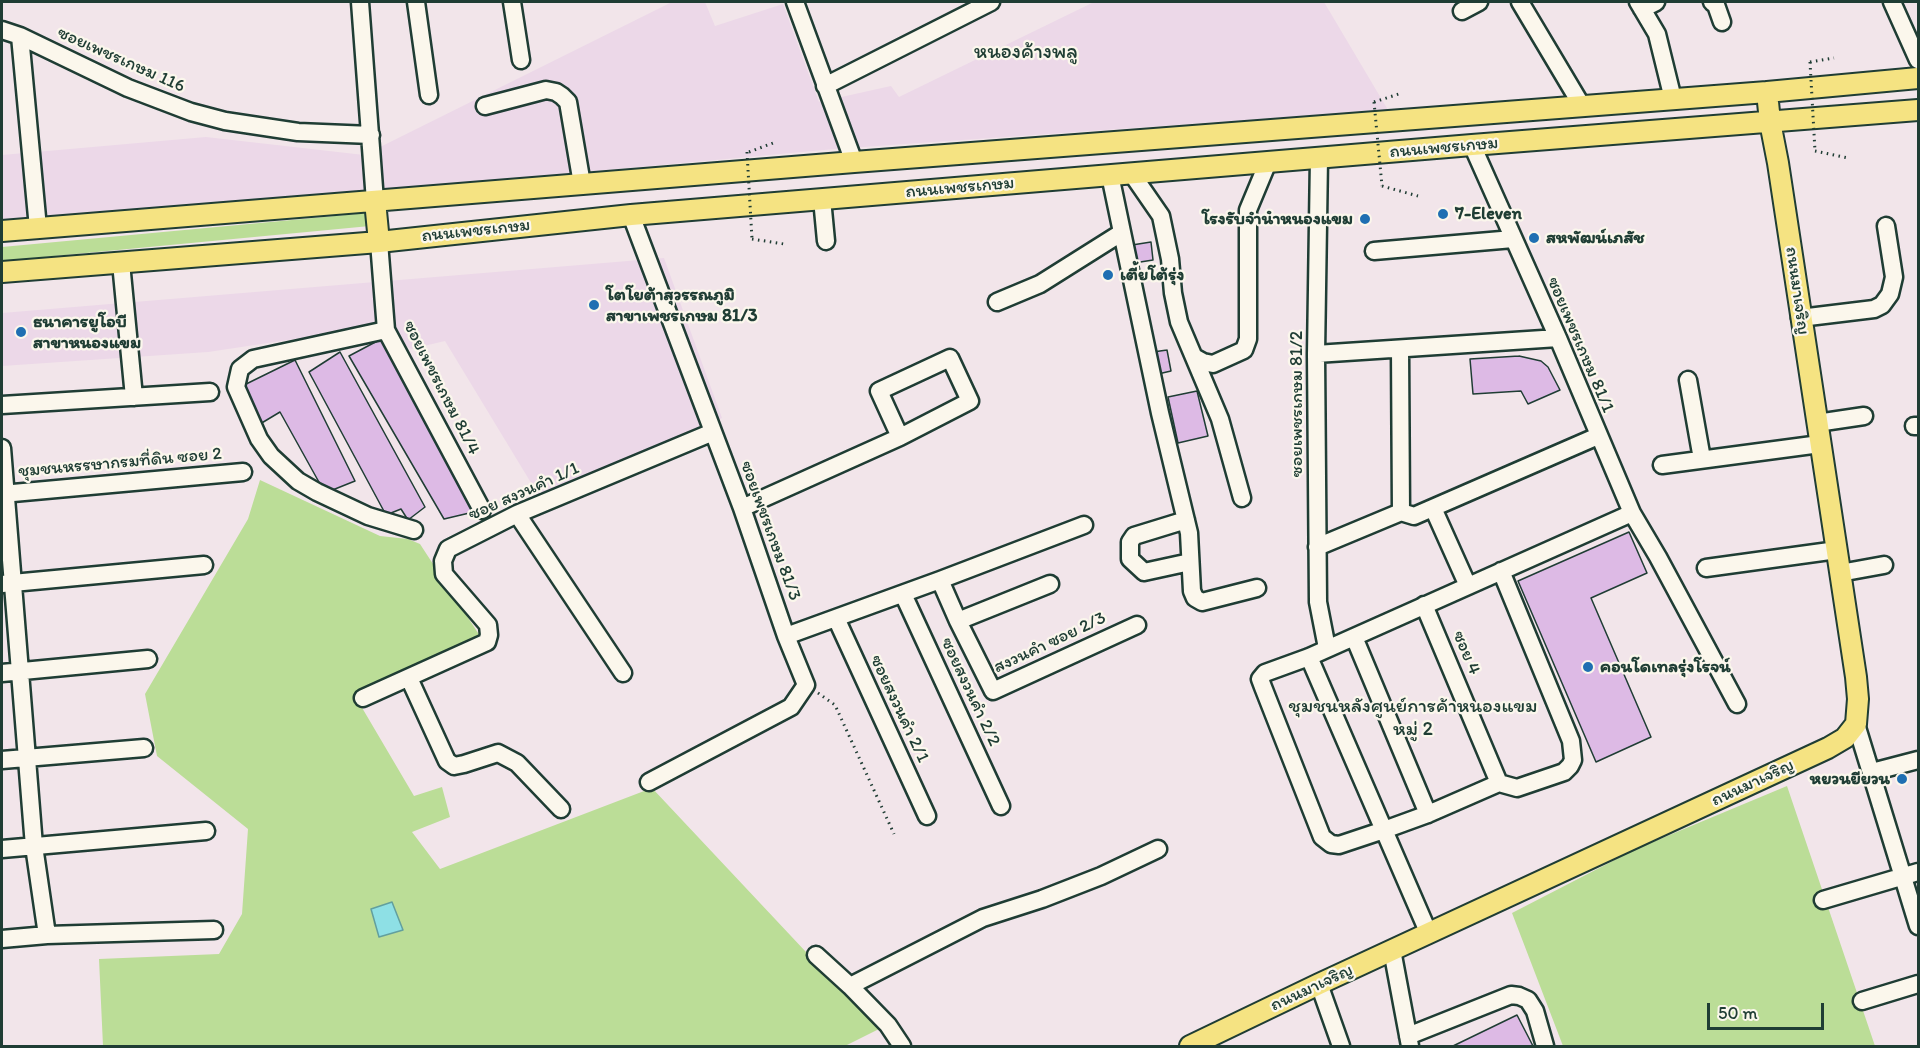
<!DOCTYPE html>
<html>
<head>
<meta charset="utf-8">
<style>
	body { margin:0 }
	#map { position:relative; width:1920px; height:1048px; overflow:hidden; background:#f2e5ea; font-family:Itim,sans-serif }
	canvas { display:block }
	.frame { position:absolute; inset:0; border:3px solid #1f3d34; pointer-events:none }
	.scale { position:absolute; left:1707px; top:1003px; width:117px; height:27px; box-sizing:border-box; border:3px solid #1f3d34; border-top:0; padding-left:8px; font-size:18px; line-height:21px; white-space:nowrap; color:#1f3d34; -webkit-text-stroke:4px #fbf7ec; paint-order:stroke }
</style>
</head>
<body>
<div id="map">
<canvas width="1920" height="1048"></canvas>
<div class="frame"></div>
<div class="scale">50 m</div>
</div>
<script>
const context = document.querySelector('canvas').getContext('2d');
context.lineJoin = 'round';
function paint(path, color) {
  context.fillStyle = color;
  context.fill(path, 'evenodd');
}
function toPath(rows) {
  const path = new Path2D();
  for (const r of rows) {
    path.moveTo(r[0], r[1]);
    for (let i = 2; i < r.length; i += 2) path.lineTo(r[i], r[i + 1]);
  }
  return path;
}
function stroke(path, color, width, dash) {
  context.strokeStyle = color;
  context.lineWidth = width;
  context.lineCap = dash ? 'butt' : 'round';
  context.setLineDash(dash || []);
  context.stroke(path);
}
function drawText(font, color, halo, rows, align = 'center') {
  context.font = font + ' Itim,"Playpen Sans Thai",sans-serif';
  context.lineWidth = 4.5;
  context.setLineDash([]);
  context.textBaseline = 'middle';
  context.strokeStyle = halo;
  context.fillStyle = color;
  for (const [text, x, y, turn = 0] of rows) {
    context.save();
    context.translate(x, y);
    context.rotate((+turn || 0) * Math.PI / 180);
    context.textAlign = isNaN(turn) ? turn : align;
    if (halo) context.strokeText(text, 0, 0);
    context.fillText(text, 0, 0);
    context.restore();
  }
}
const built = toPath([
	[672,2,705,2,715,26,783,4,819,102,891,86,899,97,1094,2,1324,2,1388,110,835,149,366,192,2,222,2,155,206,137,364,155],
	[664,258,722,418,539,496,445,341,411,349,375,327,208,352,2,366,2,313]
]);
const green = toPath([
	[367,213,370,226,2,261,2,247],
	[260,480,380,536,408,539,420,544,480,636,361,706,414,796,442,787,450,817,412,832,440,869,652,788,806,952,881,1028,845,1046,103,1046,99,959,219,954,242,914,248,829,157,756,145,694,248,519],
	[1787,786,1875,1046,1563,1046,1512,913,1636,849]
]);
const water = toPath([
	[392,902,403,930,379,937,371,909,392,902]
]);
const building = toPath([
	[1151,242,1153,260,1134,263,1132,245,1151,242],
	[383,338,482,510,444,519,349,356,383,338],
	[1167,350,1171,371,1158,374,1153,352,1167,350],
	[340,352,425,507,408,520,401,509,386,515,309,372,340,352],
	[1519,356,1541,361,1548,367,1560,390,1528,404,1521,391,1473,394,1470,359,1519,356],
	[295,360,355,481,325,493,280,412,260,424,240,387,295,360],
	[1197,391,1208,436,1178,443,1168,397,1197,391],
	[1629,532,1647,573,1591,598,1651,737,1596,762,1518,581,1629,532],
	[1517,1015,1533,1046,1453,1046,1517,1015]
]);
const path = toPath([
	[1810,62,1834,58],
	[1374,102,1402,93],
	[1815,151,1848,158],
	[749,152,773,143],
	[1382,186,1418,196],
	[752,239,784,244],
	[818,693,835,705,894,834]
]);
const minor = toPath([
	[360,2,375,201],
	[416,2,429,95],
	[512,2,521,60],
	[795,2,854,162],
	[1520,2,1582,106],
	[1638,2,1657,34,1673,99],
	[1712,2,1716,5,1722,22],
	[1892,2,1918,60],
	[1642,9,1656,2],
	[1462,11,1479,2],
	[2,30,20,36,128,88,191,112,225,121,298,132,371,135],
	[20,36,38,228],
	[825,86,991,2],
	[485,106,546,90,556,92,562,96,568,102,582,184],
	[1472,145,1558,338,1632,513,1658,557,1737,704],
	[1319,158,1316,354,1318,602,1327,648],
	[1132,174,1161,216,1170,259,1173,293,1179,322,1220,419,1242,498],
	[1110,175,1160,413,1189,533,1192,591,1195,598,1202,602,1257,588],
	[822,199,826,241],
	[631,215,742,508,786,636,806,685,791,707,649,782],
	[379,242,386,330,482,510],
	[1374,251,1513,239],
	[121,263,134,397],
	[997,302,1040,284,1121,233],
	[1800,318,1874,309,1882,305,1890,294,1894,277,1886,226],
	[386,330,253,359,240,369,236,387,259,439,271,456,298,481,317,492,368,516,414,530],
	[1400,349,1401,512],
	[1316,354,1558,338],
	[1194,357,1203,362,1213,364,1244,350,1248,339,1248,210,1268,162],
	[1688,380,1702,459],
	[2,405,210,392],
	[1817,423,1864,416],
	[1914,426,1918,426],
	[2,448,34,846,47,935],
	[1662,465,1820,444],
	[2,494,243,472],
	[742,508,900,437,970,401,950,358,879,391,900,437],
	[1433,508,1468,586],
	[517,514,623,673],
	[1186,520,1134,536,1130,542,1130,559,1144,572,1190,562],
	[1317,547,1401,512,1414,516,1598,436],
	[1706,568,1837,550],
	[1501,571,1571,741,1573,760,1570,766,1564,772,1517,788,1499,783,1428,814,1384,830,1339,845,1331,844,1322,837,1263,687,1260,679,1265,673,1309,657,1632,513],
	[1840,573,1884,565],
	[940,580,958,621,993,691,1137,625],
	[2,584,204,565],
	[903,594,1001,806],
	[1424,605,1499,783],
	[836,618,927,816],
	[958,621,1050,584],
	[786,636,940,580,1084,525],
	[1354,637,1428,814],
	[1309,657,1429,934],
	[2,673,148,659],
	[409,678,447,761,454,766,464,764,498,753,517,763,561,809],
	[363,698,487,642,489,635,488,625,444,574,443,561,448,549,517,514,713,432],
	[1856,724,1918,926],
	[2,760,144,748],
	[1872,772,1918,760],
	[2,849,206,831],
	[1823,900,1918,872],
	[2,939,47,935,214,930],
	[1392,950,1410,1046],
	[816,955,850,986],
	[1319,984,1341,1046],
	[1862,1001,1918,984],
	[1408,1036,1511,995,1519,996,1528,1000,1535,1011,1545,1046],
	[902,1046,888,1025,850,986,983,918,1042,899,1101,876,1158,849]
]);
const major = toPath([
	[375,201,379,242],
	[2,231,854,162,1767,92,1918,78],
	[2,272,379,242,631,215,1472,145,1918,110],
	[1190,1046,1319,984,1828,748,1845,738,1856,724,1858,699,1856,677,1778,163,1770,122,1767,92]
]);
const pathBridge = toPath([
	[1810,62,1815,151],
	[1374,102,1382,186],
	[747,152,752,239]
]);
const markers = [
	[1443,214,6,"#1f6fb2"],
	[1365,219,6,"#1f6fb2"],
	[1534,238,6,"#1f6fb2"],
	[1108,275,6,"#1f6fb2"],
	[594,305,6,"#1f6fb2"],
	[21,332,6,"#1f6fb2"],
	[1588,667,6,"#1f6fb2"],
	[1902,779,6,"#1f6fb2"]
];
const streetNames = [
	["ซอยเพชรเกษม 116",121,60,24],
	["ถนนเพชรเกษม",1444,148,-5],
	["ถนนเพชรเกษม",960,188,-5],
	["ถนนเพชรเกษม",476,231,-6],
	["ถนนมาเจริญ",1797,291,82],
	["ซอยเพชรเกษม 81/1",1580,345,67],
	["ซอยเพชรเกษม 81/4",441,388,63],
	["ซอยเพชรเกษม 81/2",1297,404,-90],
	["ชุมชนหรรษากรมที่ดิน ซอย 2",120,463,-5],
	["ซอย สงวนคำ 1/1",524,492,-24],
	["ซอยเพชรเกษม 81/3",770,531,70],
	["สงวนคำ ซอย 2/3",1050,643,-25],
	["ซอย 4",1466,653,67],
	["ซอยสงวนคำ 2/2",970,692,65],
	["ซอยสงวนคำ 2/1",899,709,65],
	["ถนนมาเจริญ",1753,783,-25],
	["ถนนมาเจริญ",1312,988,-25]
];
const poiNames = [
	["7-Eleven",1455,214],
	["โรงรับจำนำหนองแขม",1353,219,"right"],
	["สหพัฒน์เภสัช",1546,238],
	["เตี้ยโต้รุ่ง",1120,275],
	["โตโยต้าสุวรรณภูมิ",606,295],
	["สาขาเพชรเกษม 81/3",606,316],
	["ธนาคารยูโอบี",33,322],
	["สาขาหนองแขม",33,343],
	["คอนโดเทลรุ่งโรจน์",1600,667],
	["หยวนยียวน",1890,779,"right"]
];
const neighbourhoodNames = [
	["ชุมชนหลังศูนย์การค้าหนองแขม",1413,707],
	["หมู่ 2",1413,730]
];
const quarterNames = [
	["หนองค้างพลู",1026,53]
];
paint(built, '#ecd8e8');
paint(green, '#bbdd97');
paint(water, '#8ee0e5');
stroke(water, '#629f9e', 1.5);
paint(building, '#ddbae5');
stroke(building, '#1f3d34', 1.5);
stroke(minor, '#1f3d34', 21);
stroke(major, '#1f3d34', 24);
stroke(path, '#1f3d34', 3, [1.5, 4.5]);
stroke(minor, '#fbf7ec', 16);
stroke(major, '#f5e382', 20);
stroke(pathBridge, '#1f3d34', 3, [1.5, 4.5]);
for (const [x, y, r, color] of markers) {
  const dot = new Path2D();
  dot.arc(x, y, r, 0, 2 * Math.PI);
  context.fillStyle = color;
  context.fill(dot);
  stroke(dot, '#fbf7ec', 2);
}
drawText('18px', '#1f3d34', '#fbf7ec', streetNames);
drawText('bold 18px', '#1f3d34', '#fbf7ec', poiNames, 'left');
drawText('20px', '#1f3d34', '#fbf7ec', neighbourhoodNames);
drawText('21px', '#1f3d34', '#fbf7ec', quarterNames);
</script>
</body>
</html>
